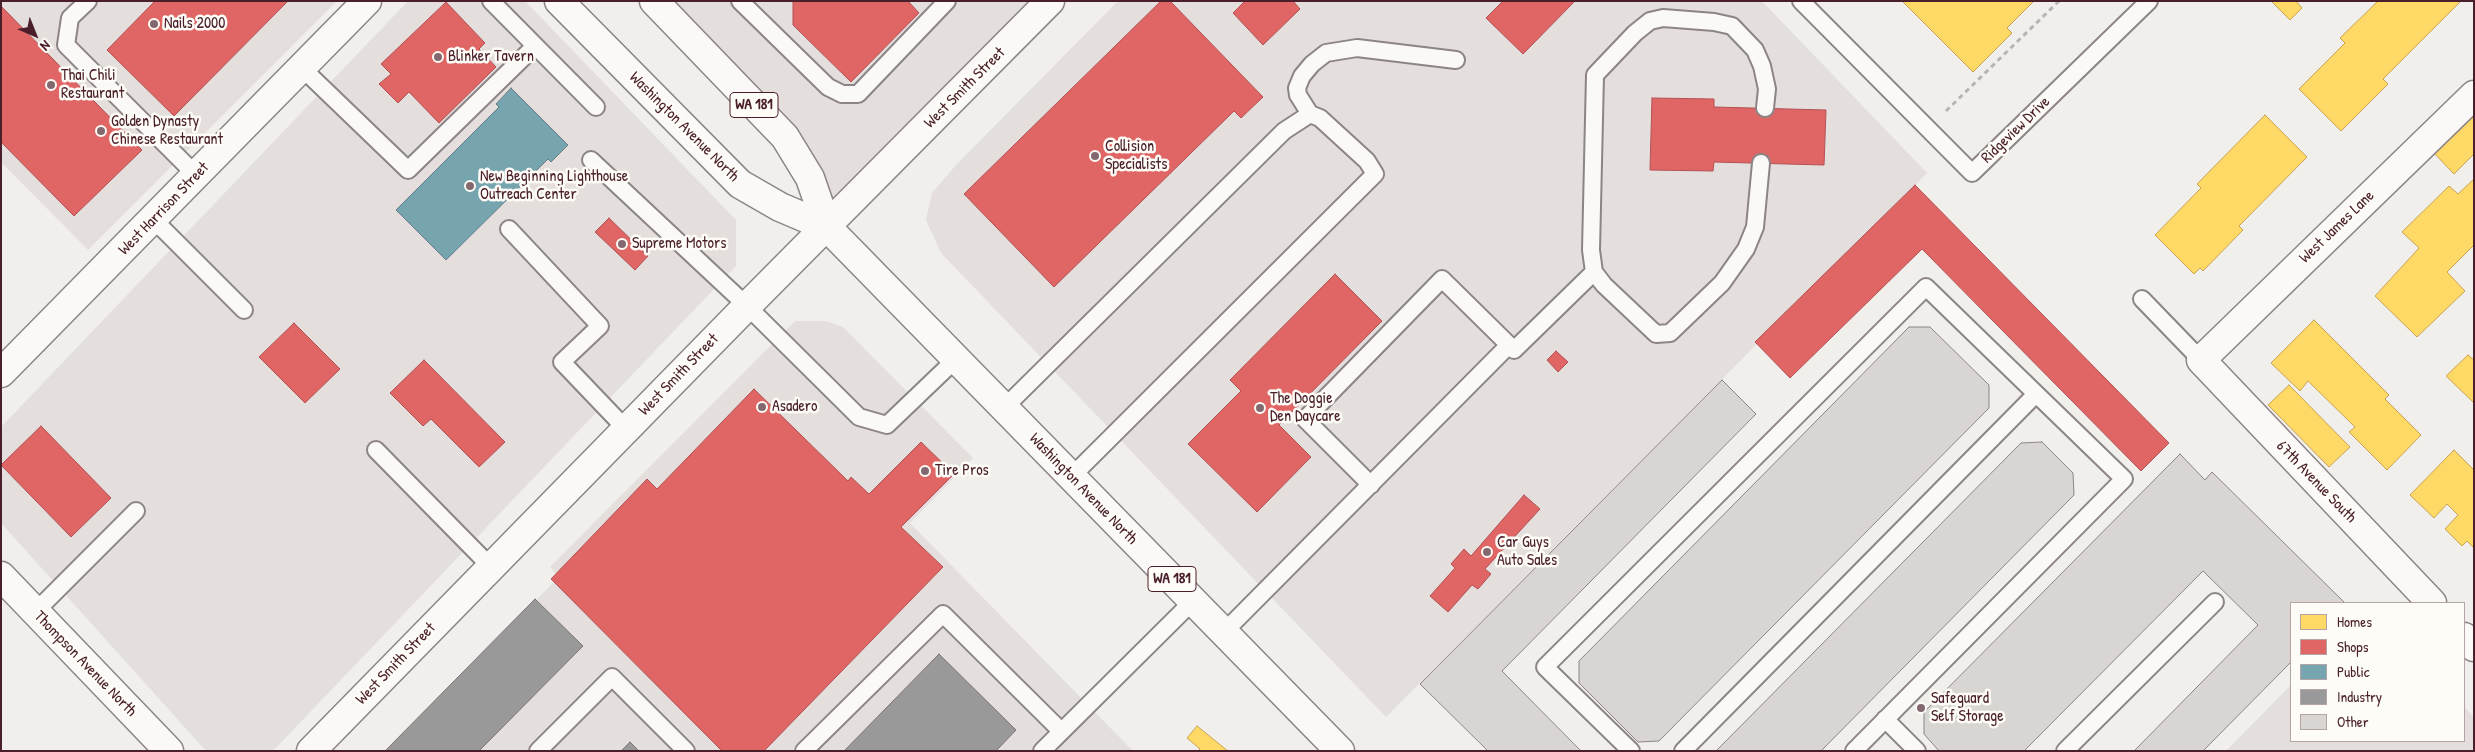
<!DOCTYPE html>
<html>
<head>
<meta charset="utf-8">
<style>
	body { margin:0 }
	#map { position:relative; width:2475px; height:752px; overflow:hidden; background:#f1efec; font-family:"Patrick Hand",sans-serif }
	canvas { display:block }
	.frame { position:absolute; inset:0; border:2px solid #4a1f2b; pointer-events:none }
	.legend { position:absolute; left:2290px; top:602px; width:175px; height:140px; box-sizing:border-box; background:#fdfcf7; border:1px solid #b5a4a5; margin:0; padding:6px 9px; list-style:none; font-size:15px; color:#4a1f2b }
	.legend li { display:flex; align-items:center; gap:10px; height:25px }
	.legend b { width:25px; border:1px solid #b5a4a5 }
	.north { position:absolute; left:10px; top:10px; width:50px; height:50px; -webkit-text-stroke:4px #fdfcf7; paint-order:stroke; rotate:136deg; font-size:14px; font-weight:700; line-height:20px; text-align:center; color:#4a1f2b }
	.north::after { content:''; display:block; margin:auto; width:18px; height:22px; background:#4a1f2b; clip-path:polygon(50% 0,100% 100%,50% 72%,0 100%) }
</style>
</head>
<body>
<div id="map">
<canvas width="2475" height="752"></canvas>
<div class="frame"></div>
<ul class="legend">
<li><b style="height:14px;background:#ffd966"></b>Homes</li>
<li><b style="height:14px;background:#e06666"></b>Shops</li>
<li><b style="height:14px;background:#76a5af"></b>Public</li>
<li><b style="height:14px;background:#999"></b>Industry</li>
<li><b style="height:14px;background:#d8d5d3"></b>Other</li>
</ul>
<div class="north">N</div>
</div>
<script>
const context = document.querySelector('canvas').getContext('2d');
context.lineJoin = 'round';
function paint(path, color) {
  context.fillStyle = color;
  context.fill(path, 'evenodd');
}
function toPath(rows) {
  const path = new Path2D();
  for (const r of rows) {
    path.moveTo(r[0], r[1]);
    for (let i = 2; i < r.length; i += 2) path.lineTo(r[i], r[i + 1]);
  }
  return path;
}
function stroke(path, color, width, dash) {
  context.strokeStyle = color;
  context.lineWidth = width;
  context.lineCap = dash ? 'butt' : 'round';
  context.setLineDash(dash || []);
  context.stroke(path);
}
function drawText(font, color, halo, rows, align = 'center') {
  context.font = font + ' "Patrick Hand",sans-serif';
  context.lineWidth = 5;
  context.setLineDash([]);
  context.textBaseline = 'middle';
  context.strokeStyle = halo;
  context.fillStyle = color;
  for (const [text, x, y, turn = 0] of rows) {
    context.save();
    context.translate(x, y);
    context.rotate((+turn || 0) * Math.PI / 180);
    context.textAlign = isNaN(turn) ? turn : align;
    if (halo) context.strokeText(text, 0, 0);
    context.fillText(text, 0, 0);
    context.restore();
  }
}
const built = toPath([
	[1,1,337,1,88,250,1,162],
	[408,1,525,1,736,220,736,266,273,751,206,751,1,523,1,427],
	[653,1,1050,1,827,227,810,178],
	[1118,1,1762,1,1927,173,1386,717,941,253,926,220,932,193,956,165],
	[795,321,826,321,843,327,973,458,910,523,1133,751,386,751,559,577,550,567],
	[2291,685,2291,741,2464,741,2464,707,2474,717,2474,751,2226,751]
]);
const homes = toPath([
	[1902,1,2034,1,2007,28,2012,33,1973,72,1902,1],
	[2271,1,2296,1,2302,8,2290,20,2271,1],
	[2378,1,2461,1,2383,79,2388,84,2341,131,2299,89,2345,43,2340,38,2378,1],
	[2265,115,2307,157,2239,226,2243,230,2203,271,2200,268,2194,274,2155,235,2201,188,2197,184,2265,115],
	[2474,115,2474,154,2454,174,2434,153,2474,115],
	[2474,179,2474,245,2447,272,2465,291,2417,337,2375,296,2419,248,2402,232,2449,186,2458,194,2474,179],
	[2314,320,2389,395,2385,399,2421,435,2387,470,2349,432,2355,427,2308,381,2300,391,2271,363,2314,320],
	[2468,355,2474,360,2474,403,2446,376,2468,355],
	[2289,385,2350,447,2329,467,2268,405,2289,385],
	[2454,450,2474,470,2474,548,2467,541,2462,546,2445,529,2458,515,2447,504,2434,518,2410,495,2454,450],
	[1197,726,1228,751,1198,751,1200,749,1187,738,1197,726]
]);
const shops = toPath([
	[155,1,288,1,174,116,107,50,155,1],
	[793,1,908,1,919,13,851,82,793,25,793,1],
	[1161,1,1170,1,1263,97,1241,118,1234,111,1054,287,964,194,1161,1],
	[1245,1,1293,1,1300,9,1263,45,1233,13,1245,1],
	[1503,1,1575,1,1523,54,1486,18,1503,1],
	[446,2,485,43,479,49,496,67,439,123,409,92,398,103,379,84,391,74,381,64,446,2],
	[1,6,142,150,74,216,1,142,1,6],
	[1652,98,1714,99,1714,107,1826,110,1824,165,1714,162,1713,171,1650,170,1652,98],
	[1915,185,2169,443,2141,471,1922,249,1790,378,1755,342,1915,185],
	[609,218,648,256,635,270,595,232,609,218],
	[1335,274,1382,321,1279,425,1311,457,1257,512,1188,444,1241,391,1230,380,1335,274],
	[294,323,340,369,305,403,259,357,294,323],
	[1556,351,1568,362,1558,372,1547,360,1556,351],
	[424,360,505,442,479,467,431,419,423,426,390,393,424,360],
	[754,389,848,481,851,477,869,494,921,442,954,474,901,527,943,567,764,751,722,751,551,579,647,479,657,489,754,389],
	[41,426,111,498,71,537,1,465,41,426],
	[1524,495,1540,509,1485,569,1491,574,1478,589,1472,585,1448,612,1430,596,1455,568,1451,564,1464,549,1471,556,1524,495]
]);
const public = toPath([
	[511,88,568,145,551,162,548,159,446,260,396,210,499,107,496,104,511,88]
]);
const industry = toPath([
	[535,599,583,646,479,751,385,751,535,599],
	[939,654,1016,730,996,751,844,751,939,654],
	[630,742,639,751,621,751,630,742]
]);
const building = toPath([
	[1909,327,1930,327,1989,385,1989,408,1659,741,1638,742,1579,683,1579,661,1909,327],
	[1722,380,1756,414,1502,671,1581,751,1488,751,1420,684,1722,380],
	[2042,442,2073,473,2074,495,1821,751,1716,751,2021,443,2042,442],
	[2180,454,2205,480,2212,472,2345,603,2291,603,2291,662,2203,751,2134,751,2258,625,2203,571,2024,751,1939,751,1924,734,1924,712,2180,454]
]);
const path = toPath([
	[1946,111,2059,1]
]);
const service = toPath([
	[88,1,70,18,66,45,197,176],
	[491,1,596,107],
	[740,1,828,87,842,94,858,94,947,1],
	[1801,1,1972,173,2149,1],
	[302,68,408,170,535,46],
	[1310,114,1298,95,1297,88,1302,76,1312,64,1326,53,1357,48,1456,60],
	[591,160,747,306,859,417,887,425,956,359],
	[1761,163,1755,227,1746,249,1722,283,1670,333,1656,334,1604,285,1594,272,1591,250,1595,75,1635,33,1650,21,1663,18,1714,22,1732,26,1755,50,1762,66,1767,89,1765,108],
	[154,220,244,310],
	[509,229,600,326,562,362,626,429],
	[2142,299,2201,360],
	[1004,408,1284,131,1310,114,1320,118,1367,161,1375,174,1071,477],
	[376,450,491,567],
	[1371,485,1305,419,1442,279,1509,345],
	[35,612,136,511],
	[1224,632,1509,345,1514,350,1594,272],
	[1885,719,1917,751],
	[538,751,612,677,686,751],
	[804,751,943,614,1061,731],
	[1042,751,1193,601],
	[1631,751,1545,667,1926,287,2124,479,1854,751],
	[1683,751,2036,394],
	[2065,751,2215,602]
]);
const minor = toPath([
	[1,373,367,1],
	[1,576,169,751],
	[2432,603,2201,360,2474,95],
	[2464,637,2474,647],
	[311,751,747,306,1050,1]
]);
const primary = toPath([
	[559,1,740,184,780,207,827,227,1340,751],
	[654,1,785,137,810,178,827,227]
]);
const markers = [
	[154,24,5,"#84686f"],
	[438,57,5,"#84686f"],
	[51,85,5,"#84686f"],
	[101,131,5,"#84686f"],
	[1095,156,5,"#84686f"],
	[470,186,5,"#84686f"],
	[622,244,5,"#84686f"],
	[762,407,5,"#84686f"],
	[1260,408,5,"#84686f"],
	[925,471,5,"#84686f"],
	[1487,552,5,"#84686f"],
	[1921,708,5,"#84686f"]
];
const shields = [
	[754,105,48],
	[1172,579,48]
];
const shieldNames = [
	["WA 181",754,105],
	["WA 181",1172,579]
];
const poiNames = [
	["Nails 2000",164,24],
	["Blinker Tavern",448,57],
	["Thai Chili",61,76],
	["Restaurant",61,94],
	["Golden Dynasty",111,122],
	["Chinese Restaurant",111,140],
	["Collision",1105,147],
	["Specialists",1105,165],
	["New Beginning Lighthouse",480,177],
	["Outreach Center",480,195],
	["Supreme Motors",632,244],
	["The Doggie",1270,399],
	["Den Daycare",1270,417],
	["Asadero",772,407],
	["Tire Pros",935,471],
	["Car Guys",1497,543],
	["Auto Sales",1497,561],
	["Safeguard",1931,699],
	["Self Storage",1931,717]
];
const streetNames = [
	["West Smith Street",965,88,-45],
	["Washington Avenue North",684,127,45],
	["Ridgeview Drive",2016,130,-44],
	["West Harrison Street",164,209,-46],
	["West James Lane",2337,227,-44],
	["West Smith Street",679,375,-46],
	["67th Avenue South",2316,482,46],
	["Washington Avenue North",1083,489,46],
	["Thompson Avenue North",85,664,46],
	["West Smith Street",396,664,-46]
];
paint(built, '#e4dedd');
paint(homes, '#ffd966');
stroke(homes, '#c9a154', 1);
paint(shops, '#e06666');
stroke(shops, '#b35154', 1);
paint(public, '#76a5af');
stroke(public, '#697d87', 1);
paint(industry, '#999');
stroke(industry, '#817478', 1);
paint(building, '#d8d5d3');
stroke(building, '#8d8485', 1);
stroke(service, '#8d8485', 20);
stroke(minor, '#8d8485', 31);
stroke(primary, '#8d8485', 31);
stroke(path, '#b9b4b4', 3, [5, 4]);
stroke(service, '#faf9f7', 16);
stroke(minor, '#faf9f7', 28);
stroke(primary, '#faf9f7', 28);
for (const [x, y, r, color] of markers) {
  const dot = new Path2D();
  dot.arc(x, y, r, 0, 2 * Math.PI);
  context.fillStyle = color;
  context.fill(dot);
  stroke(dot, '#fdfcf7', 2);
}
for (const [x, y, w] of shields) {
  const box = new Path2D();
  box.roundRect(x - w / 2, y - 12.5, w, 25, 4);
  context.fillStyle = '#fdfcf7';
  context.fill(box);
  stroke(box, '#4a1f2b', 1);
}
drawText('bold 15px', '#4a1f2b', null, shieldNames);
drawText('16px', '#4a1f2b', '#fdfcf7', poiNames, 'left');
drawText('16px', '#4a1f2b', '#fdfcf7', streetNames);
</script>
</body>
</html>
